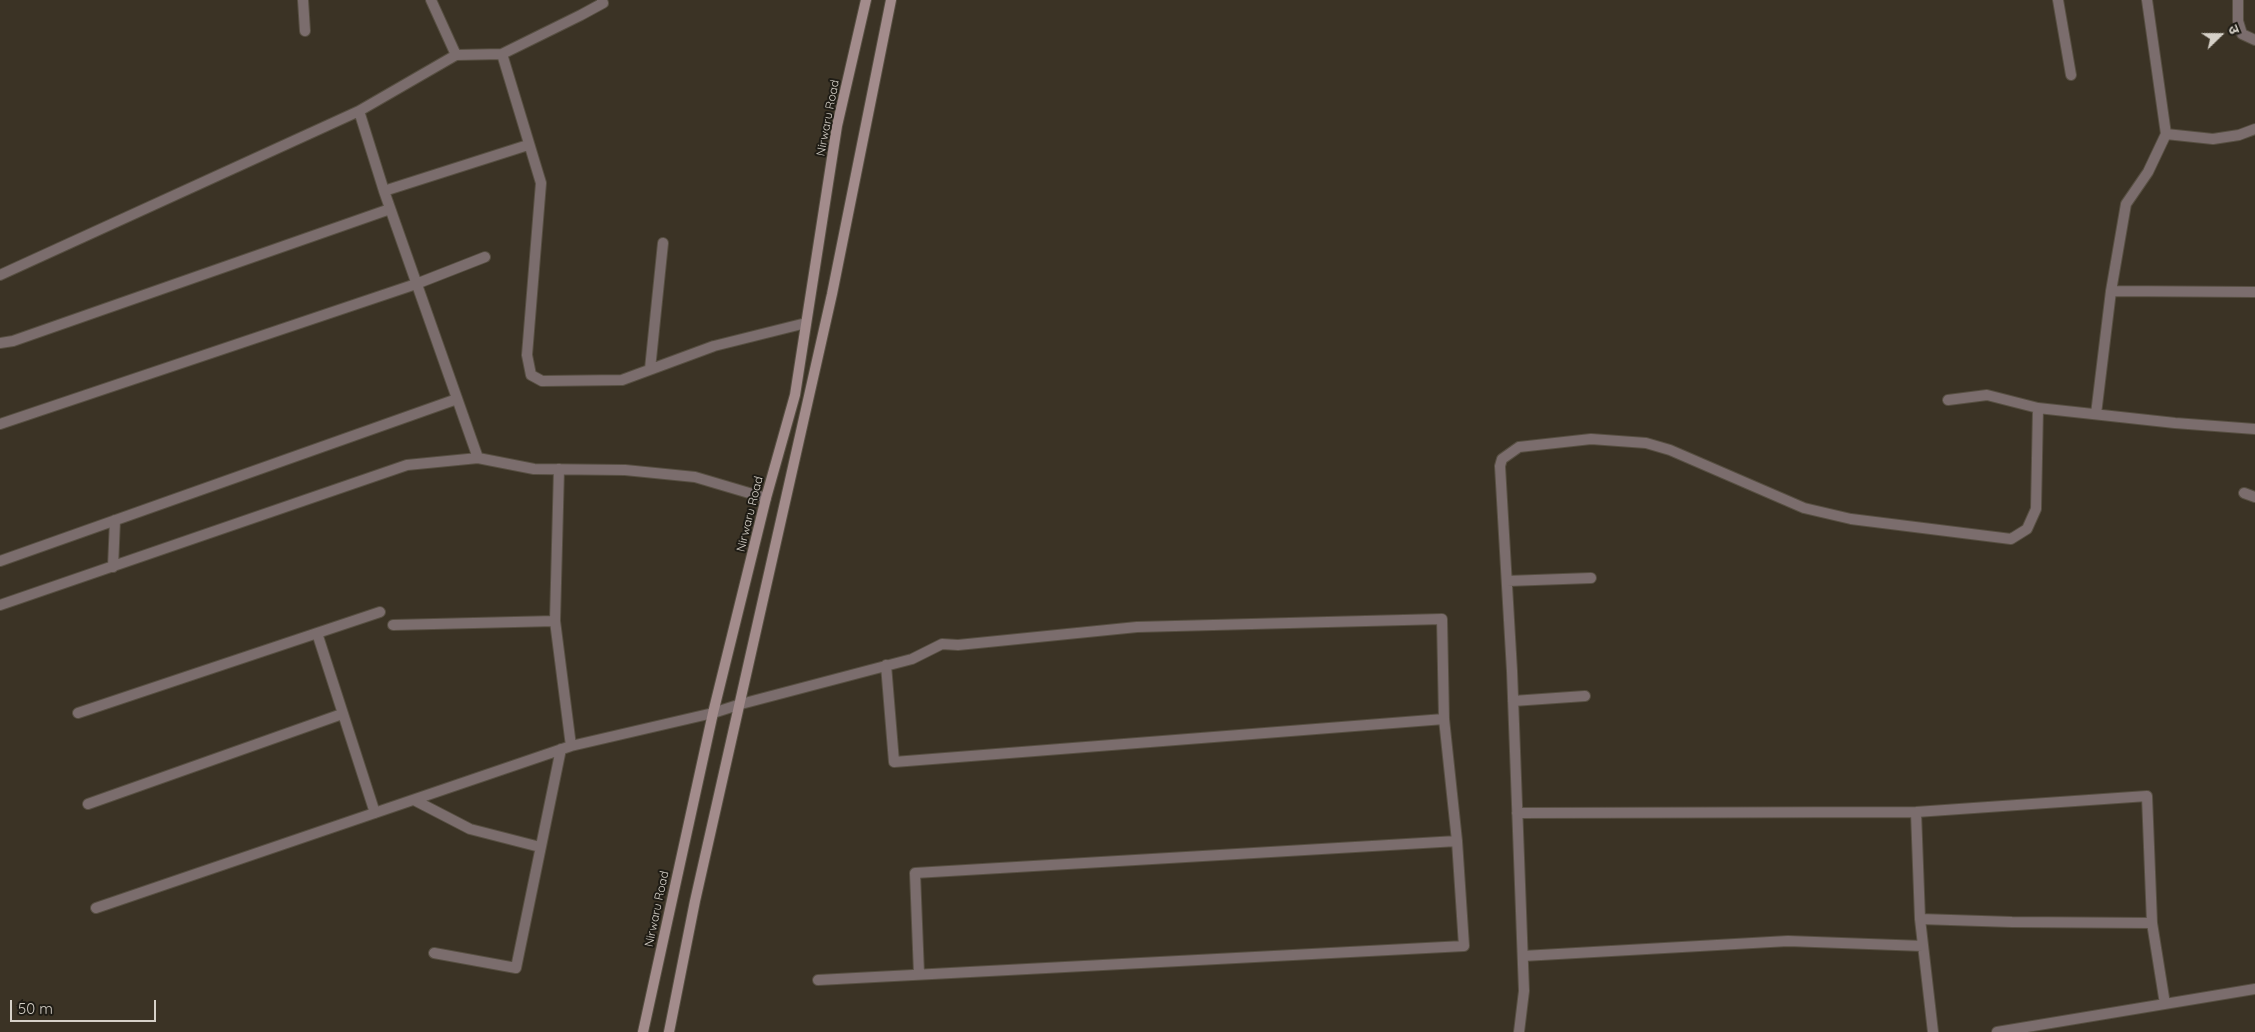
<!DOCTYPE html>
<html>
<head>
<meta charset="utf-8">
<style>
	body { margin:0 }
	#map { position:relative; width:2255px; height:1032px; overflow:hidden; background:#3b3325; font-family:Quicksand,"Noto Sans Devanagari",sans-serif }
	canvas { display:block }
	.north { position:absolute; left:2195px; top:10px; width:50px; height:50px; -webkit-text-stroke:4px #1f1c15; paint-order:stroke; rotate:68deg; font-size:14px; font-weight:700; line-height:20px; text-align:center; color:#d6d1c8 }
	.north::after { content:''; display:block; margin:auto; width:18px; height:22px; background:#d6d1c8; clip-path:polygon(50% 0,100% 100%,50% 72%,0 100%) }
	.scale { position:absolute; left:10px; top:1000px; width:146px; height:22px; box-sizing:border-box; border:2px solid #d6d1c8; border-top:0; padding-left:6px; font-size:15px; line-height:18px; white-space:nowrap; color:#d6d1c8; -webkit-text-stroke:4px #1f1c15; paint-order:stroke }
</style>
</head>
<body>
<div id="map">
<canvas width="2255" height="1032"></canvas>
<div class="north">उ</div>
<div class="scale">50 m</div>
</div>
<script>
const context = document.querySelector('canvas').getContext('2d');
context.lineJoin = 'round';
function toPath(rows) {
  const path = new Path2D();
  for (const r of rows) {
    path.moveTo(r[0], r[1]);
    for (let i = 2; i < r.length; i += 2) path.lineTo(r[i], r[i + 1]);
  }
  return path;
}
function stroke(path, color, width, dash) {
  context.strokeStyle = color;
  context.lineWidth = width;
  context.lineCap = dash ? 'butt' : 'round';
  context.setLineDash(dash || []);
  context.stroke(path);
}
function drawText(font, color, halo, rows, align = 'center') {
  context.font = font + ' Quicksand,sans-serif';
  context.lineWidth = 4;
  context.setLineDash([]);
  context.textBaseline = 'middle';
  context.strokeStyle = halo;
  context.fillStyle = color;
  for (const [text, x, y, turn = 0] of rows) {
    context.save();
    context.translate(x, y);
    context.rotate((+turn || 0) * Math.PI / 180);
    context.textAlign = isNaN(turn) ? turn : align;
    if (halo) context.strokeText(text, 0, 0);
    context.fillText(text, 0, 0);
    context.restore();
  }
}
const street = toPath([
	[303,0,305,31],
	[431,0,456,55],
	[2058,0,2071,75],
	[2238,0,2238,21,2242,34,2255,40],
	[502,54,541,183,527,355,531,375,542,381,622,380,714,346,806,323],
	[359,111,456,55,502,54,581,15,603,3,602,0],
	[2166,134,2213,139,2239,135,2255,129],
	[384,191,528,145],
	[0,275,359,111,384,191,478,458,534,469,625,470,695,477,766,498],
	[2111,291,2255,292],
	[0,343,13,341,390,209],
	[650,369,663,243],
	[1948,400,1987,395,2038,408,2175,423,2255,429],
	[2096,414,2111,291,2126,204,2148,172,2166,134,2147,0],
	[0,424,416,284,485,257],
	[559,469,555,621,571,746],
	[2244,493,2255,497],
	[0,561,457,399],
	[113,567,115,520],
	[1507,581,1591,578],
	[0,605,407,465,478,458],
	[393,625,555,621],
	[317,633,375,813],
	[886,665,894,762,1444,719],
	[1513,701,1585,696],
	[78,713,380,612],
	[414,800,470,829,540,847],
	[88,804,342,714],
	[1916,812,1920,919],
	[1517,813,1916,812,2147,796,2152,923,2012,922,1920,919,1933,1032],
	[96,908,571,746,713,713,741,704,912,659,942,644,958,645,1137,627,1442,619,1444,719,1457,841,1464,946,818,980],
	[2152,923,2165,1004],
	[434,953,516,968,561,749],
	[1523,956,1788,941,1923,946],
	[919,974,915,873,1457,841],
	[1519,1032,1524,991,1512,671,1500,466,1502,459,1519,447,1591,439,1646,443,1670,450,1804,508,1851,519,2011,539,2027,529,2036,509,2038,408],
	[1997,1032,2255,989]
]);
const secondary = toPath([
	[643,1032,713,713,766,498,795,395,837,126,866,0],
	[669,1032,695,901,832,294,891,0]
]);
const streetNames = [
	["Nirwaru Road",828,118,-79],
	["Nirwaru Road",750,514,-76],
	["Nirwaru Road",657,909,-78]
];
stroke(street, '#574f42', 12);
stroke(secondary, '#574f42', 12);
stroke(street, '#7b6d6d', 10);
stroke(secondary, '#a38c8c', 10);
drawText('12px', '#d6d1c8', '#1f1c15', streetNames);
</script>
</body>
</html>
